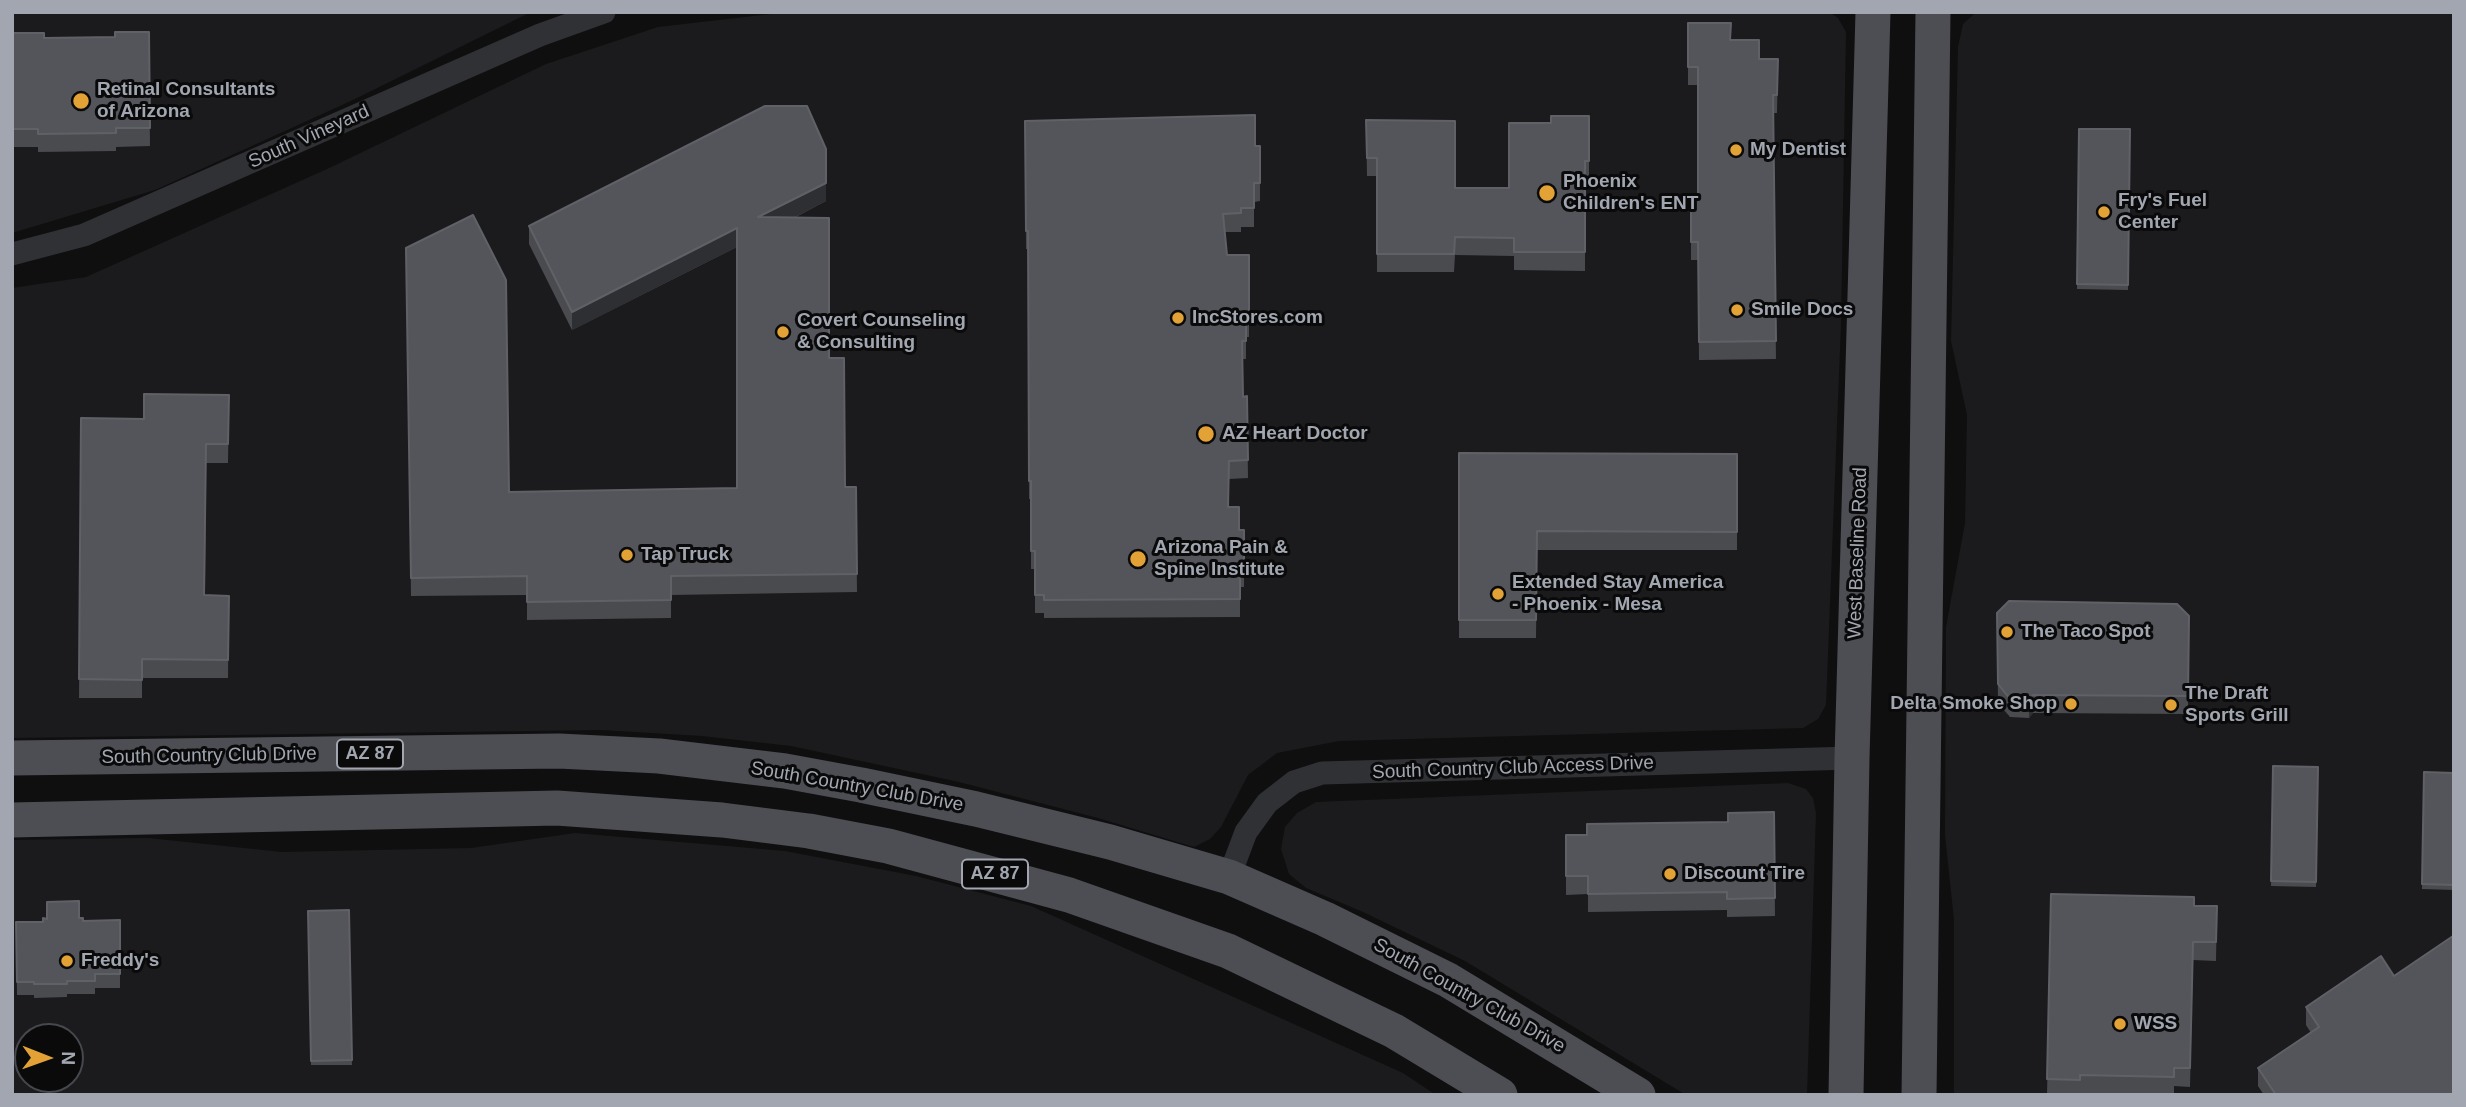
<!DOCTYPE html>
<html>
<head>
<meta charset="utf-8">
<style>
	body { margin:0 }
	#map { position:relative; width:2466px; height:1107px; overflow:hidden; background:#0f0f10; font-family:Helvetica,sans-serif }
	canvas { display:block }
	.frame { position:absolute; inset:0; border:14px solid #a1a6b0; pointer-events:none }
	.north { position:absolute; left:14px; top:1023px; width:70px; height:70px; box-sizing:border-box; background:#0a0a0b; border:2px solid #46484d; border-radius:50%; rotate:91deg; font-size:19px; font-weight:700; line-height:28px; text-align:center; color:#a1a6b0 }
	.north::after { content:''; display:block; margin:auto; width:24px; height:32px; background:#e2a235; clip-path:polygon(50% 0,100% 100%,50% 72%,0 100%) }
</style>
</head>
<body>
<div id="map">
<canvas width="2466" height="1107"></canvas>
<div class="frame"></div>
<div class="north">N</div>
</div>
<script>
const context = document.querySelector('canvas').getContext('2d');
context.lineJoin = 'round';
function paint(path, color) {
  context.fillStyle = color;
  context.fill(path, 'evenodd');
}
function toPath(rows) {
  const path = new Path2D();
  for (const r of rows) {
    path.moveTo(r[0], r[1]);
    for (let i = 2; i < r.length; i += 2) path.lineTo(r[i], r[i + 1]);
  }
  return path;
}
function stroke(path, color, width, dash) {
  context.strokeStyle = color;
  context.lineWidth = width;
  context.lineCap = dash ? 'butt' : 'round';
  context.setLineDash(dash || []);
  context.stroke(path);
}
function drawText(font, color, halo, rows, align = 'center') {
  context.font = font + ' Helvetica,sans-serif';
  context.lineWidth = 6;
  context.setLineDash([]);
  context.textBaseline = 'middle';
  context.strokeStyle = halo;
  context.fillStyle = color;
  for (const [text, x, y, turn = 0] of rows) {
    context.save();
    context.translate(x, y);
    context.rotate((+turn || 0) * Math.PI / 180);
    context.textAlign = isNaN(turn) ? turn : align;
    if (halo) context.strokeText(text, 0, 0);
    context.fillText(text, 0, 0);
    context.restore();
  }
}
const built = toPath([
	[12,12,531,12,353,100,155,190,12,233],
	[1074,12,1829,12,1838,18,1846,32,1841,324,1826,705,1818,719,1803,728,1339,741,1277,753,1248,775,1221,827,1210,839,1194,847,1098,818,959,782,791,746,702,736,601,730,12,738,12,288,86,277,327,169,546,64,658,27,771,14],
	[1976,12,2454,13,2454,1095,1954,1095,1954,920,1945,835,1946,627,1965,523,1967,415,1951,341,1958,47,1963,24],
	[1788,783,1806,789,1813,798,1816,813,1807,1095,1686,1095,1465,961,1363,912,1306,888,1289,874,1281,849,1285,827,1297,813,1316,802],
	[575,833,785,851,916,876,1031,906,1403,1073,1436,1095,12,1095,12,840,148,838,282,852,471,848],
	[28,1037,70,1037,70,1079,28,1079]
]);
const street = toPath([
	[12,254,84,235,540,35,604,12],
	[1229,877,1246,832,1267,803,1294,782,1322,773,1852,758]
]);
const primary = toPath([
	[12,758,559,751,659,756,785,771,861,785,976,809,1110,842,1229,877,1325,919,1448,980,1638,1095],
	[12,820,557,808,722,820,809,831,888,846,1069,895,1228,951,1394,1031,1500,1095],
	[1846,1095,1852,758,1873,12],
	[1919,1095,1933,12]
]);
const wall = toPath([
	[1688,23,1731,40,1759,59,1778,59,1777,113,1773,113,1776,359,1699,360,1698,260,1691,260,1691,212,1698,194,1698,85,1688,85],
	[149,32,150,146,116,147,116,151,38,152,38,147,12,147,12,33,44,38,115,37],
	[1589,116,1589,179,1585,179,1585,271,1514,270,1514,256,1455,255,1454,272,1377,272,1377,176,1367,176,1366,120,1455,188,1509,188,1551,123],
	[1025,121,1260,146,1260,201,1254,202,1254,227,1241,227,1241,232,1224,232,1227,255,1249,255,1249,337,1246,337,1246,359,1242,359,1243,397,1247,396,1248,478,1229,479,1228,507,1239,530,1244,530,1244,587,1240,587,1240,617,1044,618,1044,613,1035,613,1035,569,1031,569,1031,499,1029,499,1028,249,1026,249],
	[2079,129,2130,129,2128,290,2077,289],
	[826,149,826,201,794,218,829,358,845,487,856,487,857,592,671,595,671,618,527,620,527,595,411,596,406,248,509,492,737,488,737,247,572,330,529,244,529,226],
	[229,395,228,463,206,463,205,595,229,596,228,678,142,678,142,698,79,698,81,418,144,419],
	[1459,453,1737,454,1737,550,1537,550,1536,638,1459,638],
	[1997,613,2189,616,2188,714,2033,713,2029,718,2010,717,1998,703],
	[2273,766,2318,767,2316,887,2271,886],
	[2424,772,2454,773,2454,890,2422,889],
	[1774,812,1775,916,1727,917,1727,910,1588,912,1588,894,1566,895,1566,835,1587,835,1728,822],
	[2051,894,2194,906,2217,906,2216,961,2193,960,2190,1087,2174,1086,2174,1095,2080,1093,2080,1095,2047,1095],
	[349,910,352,1065,311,1065,308,911],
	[79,918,83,921,120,920,120,988,95,988,95,994,67,994,67,997,34,998,34,995,17,995,16,922,43,922,47,919],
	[2394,976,2454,1095,2264,1095,2258,1086,2258,1068,2311,1033,2306,1025,2306,1007]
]);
const shadedWall = toPath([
	[826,183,826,201,758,236,758,217],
	[737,228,737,247,572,330,572,312],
	[2033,695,2033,713,2029,718,2029,700]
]);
const building = toPath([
	[1688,23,1731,23,1730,40,1759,40,1759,59,1778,59,1777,95,1773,95,1776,341,1699,342,1698,242,1691,242,1691,194,1698,194,1698,67,1688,67,1688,23],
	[115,32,149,32,150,128,116,128,116,133,38,134,38,129,12,129,12,33,44,33,44,38,115,37,115,32],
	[765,106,807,106,826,149,826,183,758,217,829,218,829,358,844,358,845,487,856,487,857,574,671,576,671,600,527,602,527,576,411,578,406,248,473,215,506,280,509,492,737,488,737,228,572,312,529,226,765,106],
	[1255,115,1255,146,1260,146,1260,183,1254,183,1254,208,1241,208,1241,213,1223,214,1227,255,1249,255,1249,319,1246,319,1246,341,1242,341,1243,397,1247,396,1248,460,1229,461,1228,507,1239,507,1239,530,1244,530,1244,568,1240,568,1240,599,1044,600,1044,595,1035,595,1035,551,1031,551,1031,481,1029,481,1028,231,1026,231,1025,121,1255,115],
	[1551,116,1589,116,1589,161,1585,161,1585,252,1514,252,1514,238,1455,237,1454,254,1377,254,1377,158,1367,158,1366,120,1455,121,1455,188,1509,188,1509,123,1551,123,1551,116],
	[2079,129,2130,129,2128,285,2077,284,2079,129],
	[144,394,229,395,228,444,206,444,204,595,229,596,228,660,142,659,142,680,79,679,81,418,144,419,144,394],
	[1459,453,1737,454,1737,532,1537,531,1536,620,1459,620,1459,453],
	[2009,601,2177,604,2189,616,2188,696,2033,695,2029,700,2010,699,1998,684,1997,613,2009,601],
	[2273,766,2318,767,2316,882,2271,881,2273,766],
	[2424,772,2454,773,2454,885,2422,884,2424,772],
	[1774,812,1775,898,1727,899,1727,892,1588,894,1588,876,1566,876,1566,835,1587,835,1587,824,1728,822,1728,813,1774,812],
	[2051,894,2194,897,2194,906,2217,906,2216,942,2193,942,2190,1068,2174,1068,2174,1077,2080,1075,2080,1080,2047,1079,2051,894],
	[79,901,79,918,83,918,83,921,120,920,120,974,95,974,95,981,67,981,67,984,34,984,34,982,17,982,16,922,43,922,43,918,47,919,47,902,79,901],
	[349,910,352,1060,311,1061,308,911,349,910],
	[2453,936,2454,1095,2276,1095,2258,1068,2319,1027,2306,1007,2381,956,2394,976,2453,936]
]);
const markers = [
	[81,101,9,"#e2a235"],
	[1736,150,7,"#e2a235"],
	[1547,193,9,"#e2a235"],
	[2104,212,7,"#e2a235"],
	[1737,310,7,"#e2a235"],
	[1178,318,7,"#e2a235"],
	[783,332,7,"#e2a235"],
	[1206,434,9,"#e2a235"],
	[627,555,7,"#e2a235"],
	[1138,559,9,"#e2a235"],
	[1498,594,7,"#e2a235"],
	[2007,632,7,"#e2a235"],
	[2071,704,7,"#e2a235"],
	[2171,705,7,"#e2a235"],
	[1670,874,7,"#e2a235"],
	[67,961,7,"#e2a235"],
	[2120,1024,7,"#e2a235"]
];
const shields = [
	[370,754,66],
	[995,874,66]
];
const shieldNames = [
	["AZ 87",370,754],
	["AZ 87",995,874]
];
const poiNames = [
	["Retinal Consultants",97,90],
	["of Arizona",97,112],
	["My Dentist",1750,150],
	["Phoenix",1563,182],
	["Children's ENT",1563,204],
	["Fry's Fuel",2118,201],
	["Center",2118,223],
	["Smile Docs",1751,310],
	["IncStores.com",1192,318],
	["Covert Counseling",797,321],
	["& Consulting",797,343],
	["AZ Heart Doctor",1222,434],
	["Arizona Pain &",1154,548],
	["Spine Institute",1154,570],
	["Tap Truck",641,555],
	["Extended Stay America",1512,583],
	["- Phoenix - Mesa",1512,605],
	["The Taco Spot",2021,632],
	["The Draft",2185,694],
	["Sports Grill",2185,716],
	["Delta Smoke Shop",2057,704,"right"],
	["Discount Tire",1684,874],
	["Freddy's",81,961],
	["WSS",2134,1024]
];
const streetNames = [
	["South Vineyard",309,137,-24],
	["West Baseline Road",1858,553,-88],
	["South Country Club Drive",209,756,-1],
	["South Country Club Access Drive",1513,768,-2],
	["South Country Club Drive",857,787,10],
	["South Country Club Drive",1469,996,29]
];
paint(built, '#1b1b1d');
stroke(street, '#303135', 23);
stroke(primary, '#4d4e54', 35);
paint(wall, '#4a4b4f');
paint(shadedWall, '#2e2f32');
paint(building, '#53555a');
stroke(building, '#5f6167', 2);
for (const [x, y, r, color] of markers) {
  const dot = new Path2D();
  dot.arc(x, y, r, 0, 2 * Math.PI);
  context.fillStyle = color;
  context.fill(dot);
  stroke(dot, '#0a0a0b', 2.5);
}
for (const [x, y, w] of shields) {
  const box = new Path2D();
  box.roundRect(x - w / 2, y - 14.5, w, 29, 5);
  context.fillStyle = '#0a0a0b';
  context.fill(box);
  stroke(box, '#a1a6b0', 2);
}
drawText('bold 18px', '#a1a6b0', null, shieldNames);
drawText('bold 19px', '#a1a6b0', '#0a0a0b', poiNames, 'left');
drawText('19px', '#a1a6b0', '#0a0a0b', streetNames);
</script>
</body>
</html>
